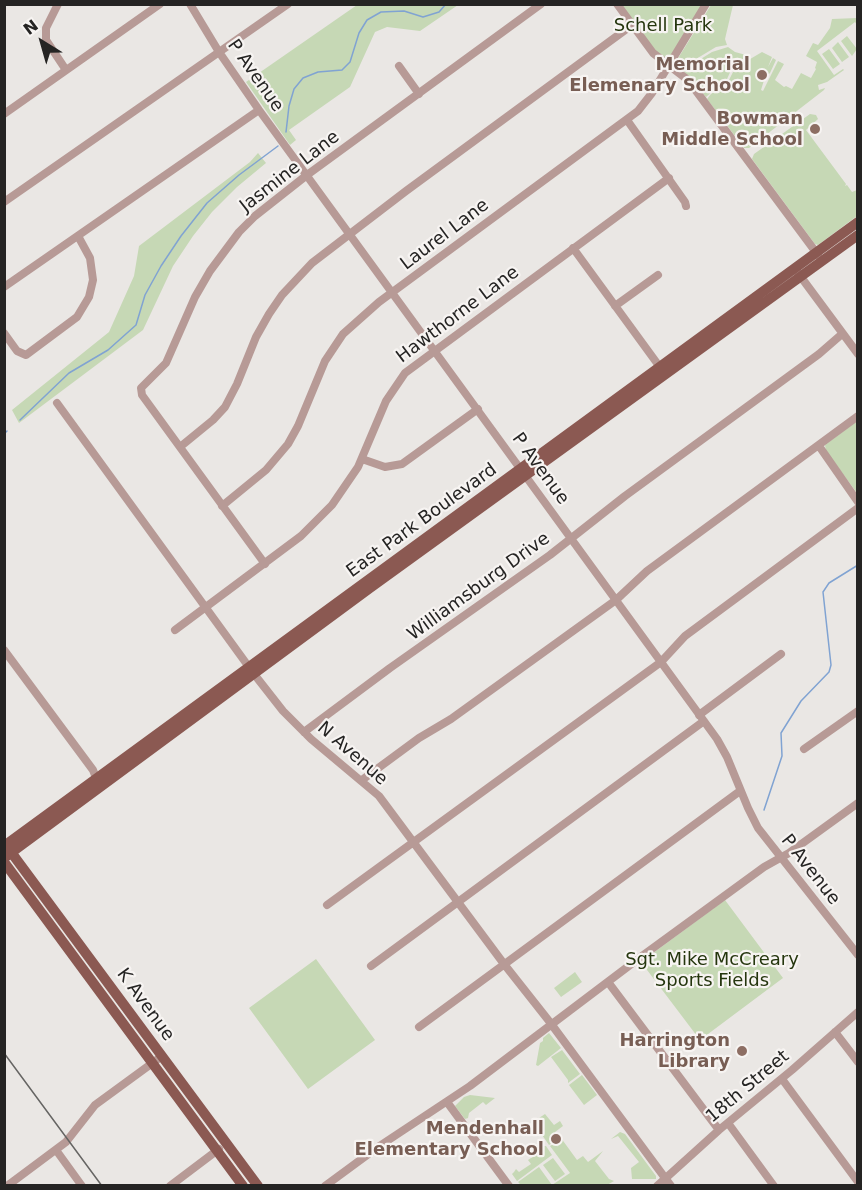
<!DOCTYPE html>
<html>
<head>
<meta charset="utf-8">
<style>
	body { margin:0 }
	#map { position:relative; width:862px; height:1190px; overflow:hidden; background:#eae7e4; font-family:"DejaVu Sans",sans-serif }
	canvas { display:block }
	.frame { position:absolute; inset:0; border:6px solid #252423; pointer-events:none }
	.north { position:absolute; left:12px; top:12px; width:60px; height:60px; -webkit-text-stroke:4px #f7f4f2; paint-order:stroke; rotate:323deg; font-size:16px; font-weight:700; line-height:24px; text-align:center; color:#252423 }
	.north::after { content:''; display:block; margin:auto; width:21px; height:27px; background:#252423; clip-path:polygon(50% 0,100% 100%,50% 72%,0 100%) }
</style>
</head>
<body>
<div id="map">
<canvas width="862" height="1190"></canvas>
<div class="frame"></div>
<div class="north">N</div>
</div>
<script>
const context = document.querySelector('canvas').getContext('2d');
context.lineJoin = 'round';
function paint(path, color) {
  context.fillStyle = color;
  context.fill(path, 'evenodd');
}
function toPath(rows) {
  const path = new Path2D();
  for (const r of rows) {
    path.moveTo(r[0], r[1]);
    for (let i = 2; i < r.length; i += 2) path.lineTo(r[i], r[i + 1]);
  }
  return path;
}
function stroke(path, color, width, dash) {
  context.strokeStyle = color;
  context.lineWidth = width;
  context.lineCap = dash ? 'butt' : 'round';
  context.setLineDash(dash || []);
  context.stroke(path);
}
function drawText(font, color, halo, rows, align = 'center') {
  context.font = font + ' "DejaVu Sans",sans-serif';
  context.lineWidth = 4.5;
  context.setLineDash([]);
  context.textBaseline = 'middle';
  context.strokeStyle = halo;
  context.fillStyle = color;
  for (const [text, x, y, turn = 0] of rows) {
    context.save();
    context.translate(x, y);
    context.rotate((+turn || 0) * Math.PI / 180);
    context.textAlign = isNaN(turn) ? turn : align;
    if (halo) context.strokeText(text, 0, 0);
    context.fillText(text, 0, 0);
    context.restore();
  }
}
const green = toPath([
	[357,5,458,5,420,31,387,27,375,32,350,87,289,130,296,140,290,145,246,82],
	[621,5,702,5,668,60,658,55],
	[711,5,733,5,725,39,727,45,716,47,681,68,678,66,677,60],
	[857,18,857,25,855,22,817,51,834,75,843,69,844,70,827,82,818,85,819,90,825,88,824,90,749,148,744,148,707,99,711,94,729,80,735,68,762,52,772,57,768,67,773,58,776,60,770,73,765,77,761,90,763,91,778,61,784,64,775,80,784,87,786,86,792,89,801,73,811,78,816,69,815,68,817,62,806,56,813,43,818,45,830,28,832,19],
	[847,36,857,49,852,56,841,41],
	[838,42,849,57,842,62,832,48],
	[728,47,735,52,746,55,746,58,732,68,727,79,706,97,683,70,712,52],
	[829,49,840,64,833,69,822,54],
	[810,114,816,115,818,119,806,130,846,184,845,186,847,185,852,192,857,190,857,216,818,245,815,244,752,159,754,154],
	[258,153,266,163,237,187,212,212,193,236,173,266,143,330,19,423,12,410,109,332,134,276,139,246,250,162],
	[857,421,857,493,826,451,825,445],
	[725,900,783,978,700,1040,641,962],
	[316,959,375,1040,308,1089,249,1008],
	[575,972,582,982,561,997,554,988],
	[549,1033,561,1048,538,1066,536,1065,540,1043,543,1041,543,1038],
	[562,1050,580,1074,568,1083,568,1080,551,1057],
	[582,1075,597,1095,584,1105,569,1085],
	[470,1095,495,1098,486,1105,483,1102,469,1113,468,1118,465,1119,455,1106,464,1097],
	[545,1114,554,1125,560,1121,563,1126,555,1132,559,1138,549,1145,533,1122],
	[620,1132,625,1134,656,1176,656,1179,632,1179,631,1168,639,1162,618,1136,611,1139],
	[561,1138,577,1160,583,1156,588,1162,603,1151,595,1161,609,1179,614,1181,607,1185,521,1185,518,1182,539,1167,552,1185,570,1173,550,1146,555,1143,558,1147,556,1141],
	[542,1146,546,1146,552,1155,517,1181,512,1174,514,1172,516,1169,519,1172,531,1164,528,1160,534,1156,532,1151],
	[553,1158,565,1174,555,1181,543,1165]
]);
const stream = toPath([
	[286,132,289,106,294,89,303,78,318,72,342,70,350,62,359,33,367,20,381,12,404,11,423,17,439,12,446,4],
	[20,420,69,373,108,350,136,325,145,295,161,266,181,236,207,203,239,175,278,146],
	[4,434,7,431],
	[764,810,782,756,781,733,801,701,829,672,831,665,823,592,829,583,858,565]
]);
const minor = toPath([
	[58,4,46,28,46,40,66,70],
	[190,4,219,52,259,110,717,739,727,757,748,808,758,828,858,955],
	[617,4,653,53,688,80,818,255],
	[399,66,419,94],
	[4,114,160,4],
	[627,120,685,202,686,206],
	[4,202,288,4],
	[573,248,662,370],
	[798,273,858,354],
	[4,287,259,110],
	[615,306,658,275],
	[4,333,17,351,26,355,77,317,89,297,93,280,90,258,78,236],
	[57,403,254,674,283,711,311,739,379,796,504,964,549,1021,671,1186],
	[819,446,858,502],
	[180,447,213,420,225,407,237,384,256,337,269,314,282,295,312,263,406,191,632,25],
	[362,459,385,467,402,464,478,409],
	[222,506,266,470,288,444,298,426,325,361,343,334,379,302,638,111,652,93,706,4],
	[265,564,142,395,141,388,166,363,195,297,210,271,239,232,255,216,307,175,541,4],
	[175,630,301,536,332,505,358,467,386,401,405,373,669,178],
	[4,650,93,770,98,783],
	[699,715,781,654],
	[304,732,390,668,550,555,625,496,819,354,842,334],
	[804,749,858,711],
	[362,780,419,738,451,719,616,600,647,571,858,416],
	[327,905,661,662,685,636,858,508],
	[371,966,704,721],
	[608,982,719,1130],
	[419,1027,740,791],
	[835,1032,858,1062],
	[782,1079,858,1182],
	[447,1102,509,1186],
	[728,1123,774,1186],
	[56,1150,82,1186],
	[7,1186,66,1142,95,1105,162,1056],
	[170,1186,219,1149],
	[325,1186,378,1147,470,1086,638,959,764,867,789,853,858,803],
	[657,1186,719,1130,792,1070,858,1012]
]);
const major = toPath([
	[4,846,858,222],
	[8,848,258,1186],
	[4,858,370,588,858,235],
	[4,862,243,1186]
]);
const tram = toPath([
	[4,1053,102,1186]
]);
const markers = [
	[762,75,6,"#8d6e63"],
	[815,129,6,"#8d6e63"],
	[742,1051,6,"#8d6e63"],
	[556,1139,6,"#8d6e63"]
];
const parkNames = [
	["Schell Park",663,26],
	["Sgt. Mike McCreary",712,960],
	["Sports Fields",712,981]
];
const educationNames = [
	["Memorial",750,65],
	["Elemenary School",750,86],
	["Bowman",803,119],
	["Middle School",803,140],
	["Harrington",730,1041],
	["Library",730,1062],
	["Mendenhall",544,1129],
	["Elementary School",544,1150]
];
const streetNames = [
	["P Avenue",255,76,55],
	["Jasmine Lane",290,172,-38],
	["Laurel Lane",445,235,-37],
	["Hawthorne Lane",458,315,-37],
	["P Avenue",540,469,54],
	["East Park Boulevard",422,521,-36],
	["Williamsburg Drive",479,587,-36],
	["N Avenue",352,754,41],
	["P Avenue",810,870,52],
	["K Avenue",145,1005,54],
	["18th Street",748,1087,-40]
];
paint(green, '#c6d8b5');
stroke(stream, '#80a3d2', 1.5);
stroke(minor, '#b79a96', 8);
stroke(major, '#8b5952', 10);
stroke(tram, '#666563', 1.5);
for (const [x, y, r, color] of markers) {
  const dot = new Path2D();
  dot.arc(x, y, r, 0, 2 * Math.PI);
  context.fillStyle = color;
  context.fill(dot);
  stroke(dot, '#f7f4f2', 2);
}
drawText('18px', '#25360e', '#f7f4f2', parkNames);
drawText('bold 18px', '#785e54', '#f7f4f2', educationNames, 'right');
drawText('18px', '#252423', '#f7f4f2', streetNames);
</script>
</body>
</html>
